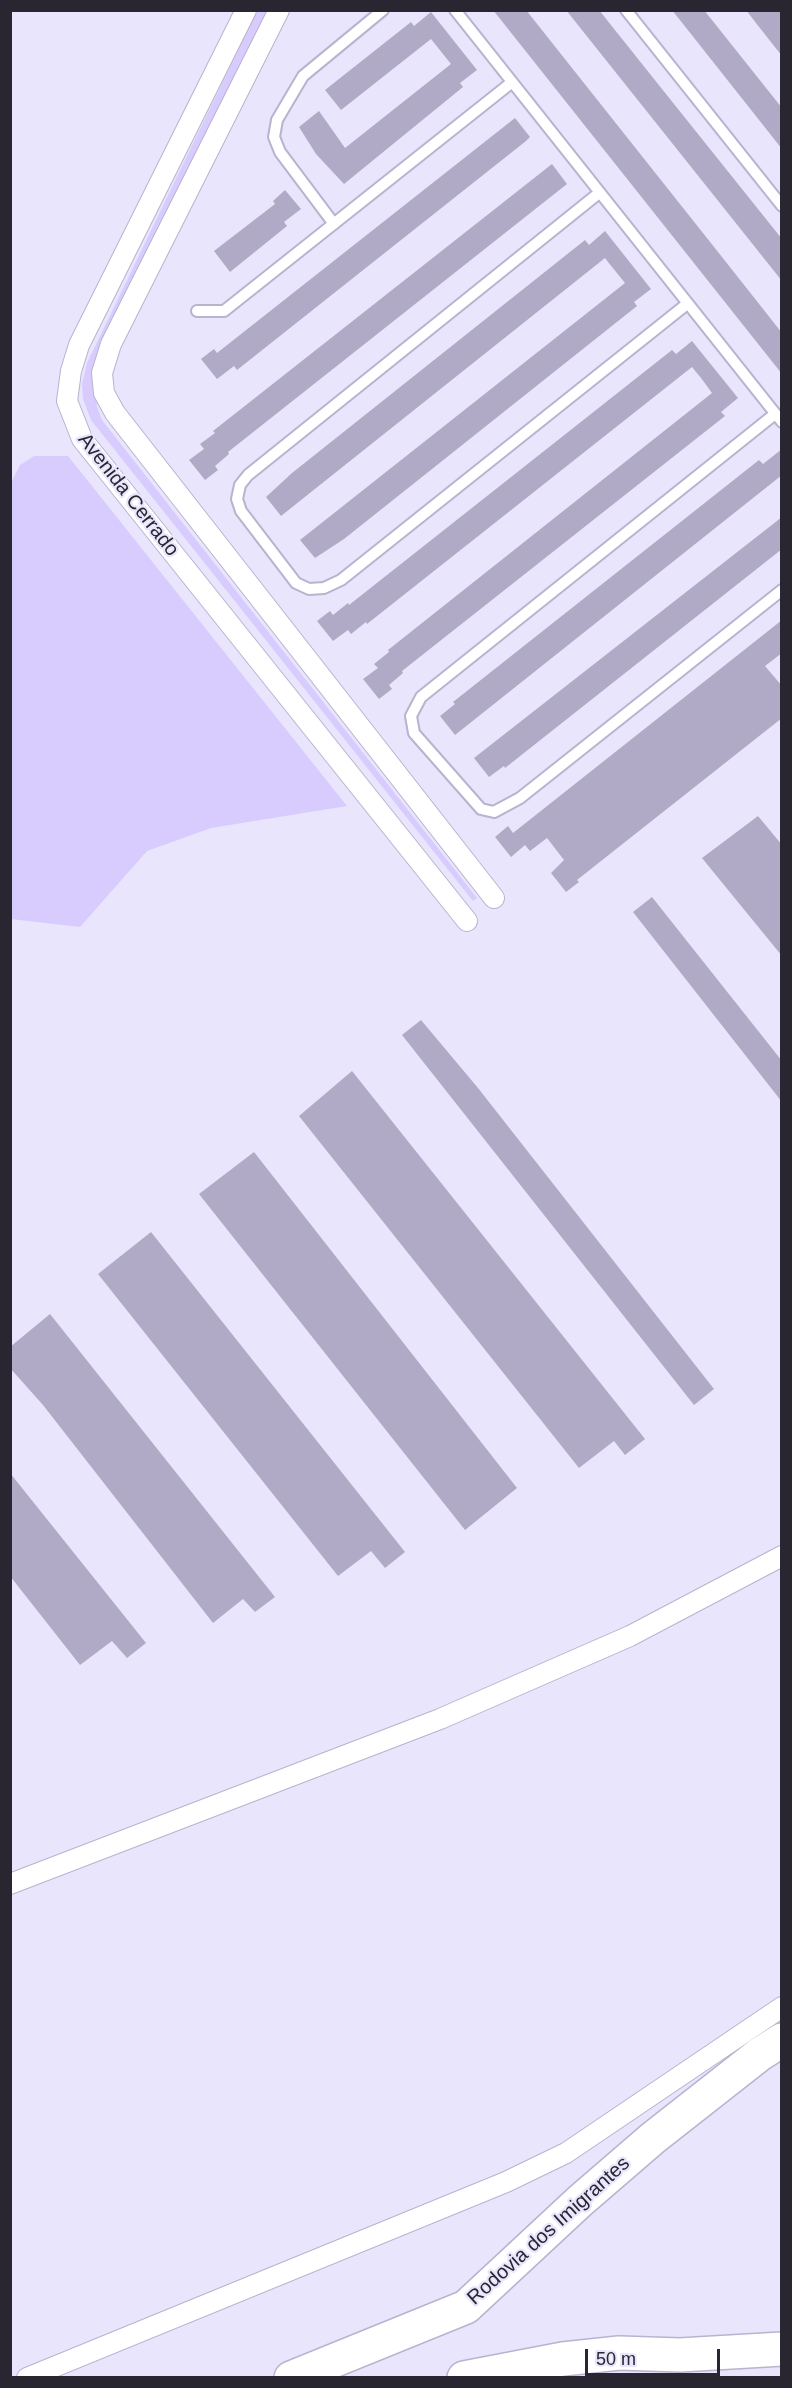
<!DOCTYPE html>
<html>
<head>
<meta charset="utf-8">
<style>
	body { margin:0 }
	#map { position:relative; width:792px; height:2388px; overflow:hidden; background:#e9e5fc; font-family:Helvetica,sans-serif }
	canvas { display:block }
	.frame { position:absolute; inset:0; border:12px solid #292631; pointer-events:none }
	.scale { position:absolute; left:585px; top:2349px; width:135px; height:27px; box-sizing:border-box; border:3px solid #292631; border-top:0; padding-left:8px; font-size:18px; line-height:21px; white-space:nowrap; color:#292631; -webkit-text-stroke:4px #e9e5fc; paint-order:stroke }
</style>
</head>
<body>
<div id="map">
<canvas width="792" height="2388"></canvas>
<div class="frame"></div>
<div class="scale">50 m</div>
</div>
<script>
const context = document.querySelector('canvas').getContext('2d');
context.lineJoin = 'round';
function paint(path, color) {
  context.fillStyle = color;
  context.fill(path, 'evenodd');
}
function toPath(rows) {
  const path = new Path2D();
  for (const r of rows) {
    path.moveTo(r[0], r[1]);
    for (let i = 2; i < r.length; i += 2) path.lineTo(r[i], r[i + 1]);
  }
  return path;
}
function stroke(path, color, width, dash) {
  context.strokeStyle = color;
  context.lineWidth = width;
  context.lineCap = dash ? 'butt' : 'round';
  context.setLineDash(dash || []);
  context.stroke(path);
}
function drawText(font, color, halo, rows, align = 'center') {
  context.font = font + ' Helvetica,sans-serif';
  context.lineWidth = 4.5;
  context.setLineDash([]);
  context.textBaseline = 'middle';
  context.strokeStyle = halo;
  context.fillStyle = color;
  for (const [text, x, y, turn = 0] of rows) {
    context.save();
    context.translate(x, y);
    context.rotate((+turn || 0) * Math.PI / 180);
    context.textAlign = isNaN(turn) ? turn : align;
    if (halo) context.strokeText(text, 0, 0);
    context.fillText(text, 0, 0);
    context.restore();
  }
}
const green = toPath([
	[257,11,269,11,95,377,97,407,102,420,477,898,473,901,91,420,83,399,82,384,87,363],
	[34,456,68,456,347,806,211,828,147,851,80,927,11,919,11,483,20,465]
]);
const building = toPath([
	[493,10,526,10,722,257,782,333,782,374],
	[566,10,599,10,662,89,782,239,782,281],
	[672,10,704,10,782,108,782,149],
	[746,10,782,10,782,56,756,23],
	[431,12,477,70,460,83,463,87,344,184,316,154,299,127,319,111,345,148,451,64,431,39,341,110,325,90,411,22,414,26],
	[515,118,530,137,526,141,237,370,234,366,217,379,201,359,214,349,217,353],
	[552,164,567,184,228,452,229,454,215,466,218,470,205,480,189,460,204,449,200,444,215,433,213,431],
	[285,190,301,209,284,222,287,226,230,272,214,251,275,204,273,201],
	[605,231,651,289,634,302,637,306,344,539,315,558,300,540,625,283,608,262,605,258,281,516,266,497,292,473,585,240,589,245],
	[692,341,738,398,721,412,725,416,402,671,403,673,389,685,392,689,379,699,363,679,378,668,374,664,389,652,388,650,712,393,701,378,692,367,367,624,366,622,351,634,348,630,333,641,317,621,330,611,333,615,348,603,349,605,672,350,676,354],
	[782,449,782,475,455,735,440,716,455,704,453,702,759,460,763,464],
	[782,517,782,549,505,768,504,766,489,777,474,758],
	[782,620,782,653,765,666,782,686,782,718,577,880,579,882,566,892,551,873,564,860,547,838,530,851,525,845,511,857,495,837,508,826,513,833],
	[758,816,782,845,782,956,702,858],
	[652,897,782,1061,782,1102,633,912],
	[421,1020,478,1088,714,1389,694,1405,402,1035],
	[352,1071,645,1439,625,1455,614,1441,579,1468,299,1116],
	[254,1152,517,1488,465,1530,199,1194],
	[151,1232,405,1552,385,1568,371,1551,338,1576,98,1274],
	[50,1314,275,1597,255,1612,243,1599,213,1623,43,1405,10,1368,10,1347],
	[10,1473,146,1643,127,1658,112,1641,80,1665,10,1576]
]);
const lane = toPath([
	[455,10,782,422],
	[626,10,782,206],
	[599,193,248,475,240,485,237,499,241,511,296,583,309,589,324,588,341,580,687,304],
	[334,224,280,152,274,137,277,120,303,76,383,10],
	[197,311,224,311,511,83],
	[775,414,421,697,411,716,414,733,481,809,494,812,520,798,782,590]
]);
const street = toPath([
	[246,10,79,345,71,371,67,401,82,439,467,921],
	[279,10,111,344,102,373,104,393,115,413,494,898],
	[10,1884,440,1719,630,1636,782,1556],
	[27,2378,506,2182,566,2153,782,2007]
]);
const highway = toPath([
	[291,2378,466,2307,580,2201,653,2138,760,2054,782,2040],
	[464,2378,563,2359,619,2353,680,2355,782,2349]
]);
const streetNames = [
	["Avenida Cerrado",128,495,52],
	["Rodovia dos Imigrantes",549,2231,-42]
];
paint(green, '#d7ccfd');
paint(building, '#b0aac6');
stroke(lane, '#b8b3ce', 14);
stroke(street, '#b8b3ce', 22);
stroke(highway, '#b8b3ce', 36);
stroke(lane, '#fff', 10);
stroke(street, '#fff', 20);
stroke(highway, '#fff', 33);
drawText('20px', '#292631', '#e9e5fc', streetNames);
</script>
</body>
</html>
